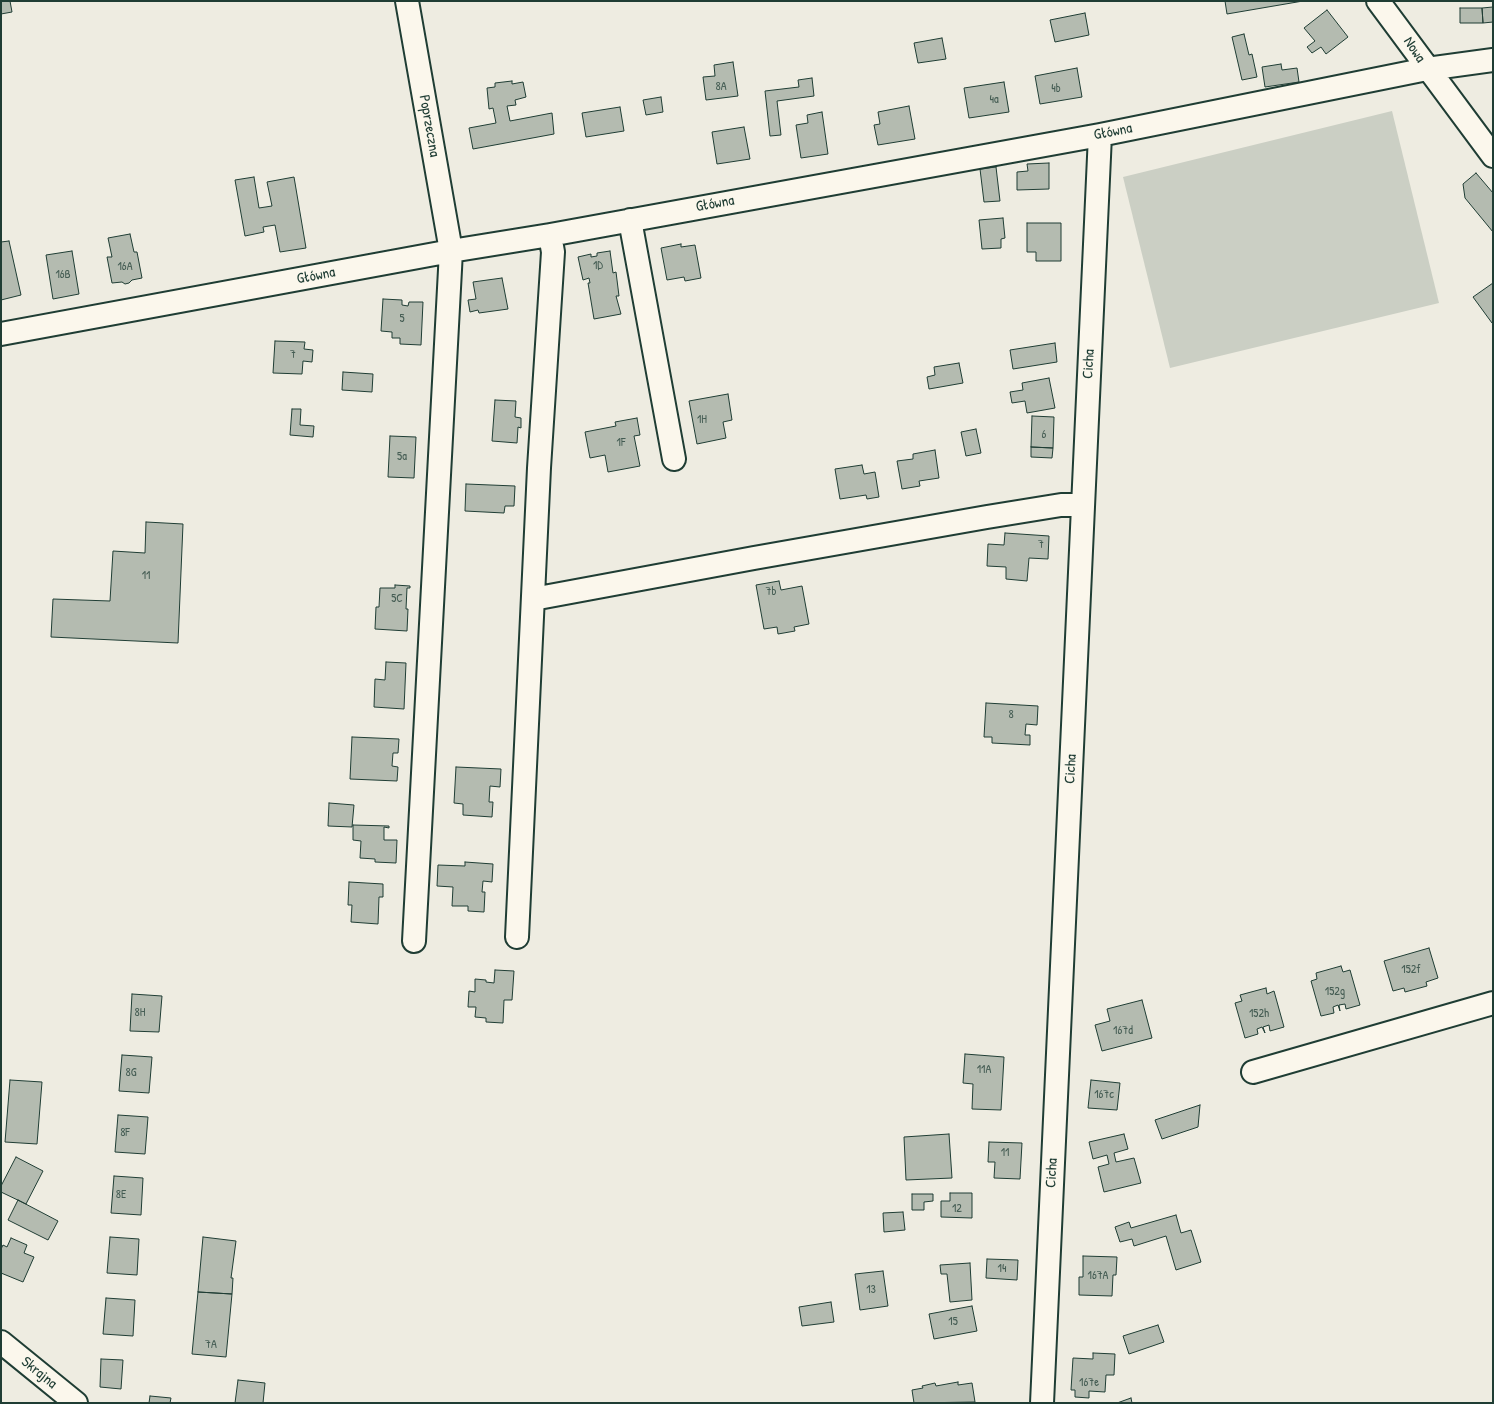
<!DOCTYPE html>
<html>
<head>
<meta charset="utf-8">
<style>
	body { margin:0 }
	#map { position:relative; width:1494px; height:1404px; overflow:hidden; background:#eeece1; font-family:"Patrick Hand",sans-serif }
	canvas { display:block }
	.frame { position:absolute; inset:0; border:2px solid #1f3d34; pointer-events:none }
</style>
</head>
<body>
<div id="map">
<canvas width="1494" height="1404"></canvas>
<div class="frame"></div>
</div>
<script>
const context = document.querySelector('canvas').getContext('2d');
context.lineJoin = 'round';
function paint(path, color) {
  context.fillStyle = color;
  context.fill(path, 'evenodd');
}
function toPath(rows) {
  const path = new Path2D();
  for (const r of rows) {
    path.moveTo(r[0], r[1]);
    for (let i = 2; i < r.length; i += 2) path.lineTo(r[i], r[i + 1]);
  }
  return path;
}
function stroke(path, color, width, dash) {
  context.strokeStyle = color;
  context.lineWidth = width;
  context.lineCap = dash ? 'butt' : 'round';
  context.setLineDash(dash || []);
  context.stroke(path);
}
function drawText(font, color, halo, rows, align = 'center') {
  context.font = font + ' "Patrick Hand",sans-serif';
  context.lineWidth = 4;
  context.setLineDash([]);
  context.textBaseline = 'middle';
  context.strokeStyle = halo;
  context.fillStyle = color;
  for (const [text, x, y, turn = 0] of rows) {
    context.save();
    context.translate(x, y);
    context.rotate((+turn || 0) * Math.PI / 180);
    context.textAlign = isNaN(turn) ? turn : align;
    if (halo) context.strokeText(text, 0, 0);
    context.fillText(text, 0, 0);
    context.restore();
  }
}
const green = toPath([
	[1392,111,1439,303,1170,368,1123,177]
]);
const building = toPath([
	[1,1,10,1,12,12,1,14,1,1],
	[1225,1,1303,1,1227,14,1225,1],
	[1493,7,1493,22,1483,23,1482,8,1493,7],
	[1460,8,1482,8,1483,23,1460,23,1460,8],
	[1327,10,1348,37,1326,54,1321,47,1312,53,1307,47,1315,41,1304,28,1327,10],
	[1085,13,1089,35,1055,42,1050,20,1085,13],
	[1244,34,1249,55,1252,54,1257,77,1242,80,1232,37,1244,34],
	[942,38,946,59,918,63,914,43,942,38],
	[733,62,738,96,706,100,703,77,715,76,714,65,733,62],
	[1281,64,1282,70,1297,68,1299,82,1265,87,1262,67,1281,64],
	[1077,68,1082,97,1040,104,1035,76,1077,68],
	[812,78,814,96,777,101,781,135,770,136,765,91,799,87,798,80,812,78],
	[512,81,512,84,523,82,526,97,515,100,516,105,507,106,510,121,552,113,554,134,473,149,469,128,496,123,493,108,489,109,487,88,495,87,495,83,512,81],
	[1004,82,1009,112,969,118,964,88,1004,82],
	[661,97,663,112,646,115,643,100,661,97],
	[909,106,915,139,878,145,874,125,880,124,878,112,909,106],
	[620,107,624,131,586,137,582,113,620,107],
	[822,112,828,154,801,158,796,125,808,123,807,115,822,112],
	[744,127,750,159,717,164,712,132,744,127],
	[1049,163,1049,189,1017,190,1017,172,1028,171,1027,164,1049,163],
	[996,167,1000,201,984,202,980,169,996,167],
	[1476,173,1493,193,1493,232,1465,198,1463,184,1476,173],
	[254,177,259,208,272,206,267,182,294,177,306,248,280,252,275,225,263,227,264,232,245,236,235,180,254,177],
	[1003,218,1005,238,1001,239,1001,248,982,249,979,220,1003,218],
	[1027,223,1061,223,1061,261,1036,261,1036,252,1027,252,1027,223],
	[130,234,134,252,137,252,142,278,132,280,129,283,125,284,122,282,112,283,107,257,112,257,108,238,130,234],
	[9,241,21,295,1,300,1,242,9,241],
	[681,244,681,247,695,245,701,278,685,281,684,277,667,280,661,248,681,244],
	[72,251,79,294,53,299,46,255,72,251],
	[610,251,613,273,616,272,619,296,616,296,621,314,594,319,588,283,590,283,589,278,583,280,578,257,591,254,591,257,597,256,597,253,610,251],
	[502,278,508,309,479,313,478,310,470,312,468,300,476,299,473,282,502,278],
	[1493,283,1493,322,1492,323,1473,297,1493,283],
	[383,299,402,300,402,305,408,306,409,302,423,302,421,345,400,344,400,338,392,338,392,332,381,331,383,299],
	[275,341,305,342,304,349,313,350,312,362,303,361,302,374,273,373,275,341],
	[1055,343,1057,362,1013,369,1010,350,1055,343],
	[959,363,963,383,929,389,927,377,935,375,934,367,959,363],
	[343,372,373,374,372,392,342,390,343,372],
	[1049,378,1055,408,1027,413,1025,401,1012,403,1010,392,1023,390,1022,383,1049,378],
	[728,394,732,420,723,422,726,438,697,444,689,401,728,394],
	[495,400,516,401,515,417,521,418,521,428,518,427,517,443,492,441,495,400],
	[292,409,301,409,300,425,314,426,313,437,290,435,292,409],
	[1032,416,1054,417,1053,448,1031,447,1032,416],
	[637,418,640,435,634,436,640,466,608,472,605,455,590,458,585,432,616,426,615,422,637,418],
	[976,429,981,453,966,456,961,432,976,429],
	[390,436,416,437,414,478,388,477,390,436],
	[1031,447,1053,448,1052,458,1031,457,1031,447],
	[935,450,939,478,919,481,920,486,902,489,897,461,913,459,913,454,935,450],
	[862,465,864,474,875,472,879,497,867,499,866,495,840,499,835,469,862,465],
	[466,484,515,486,514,506,505,506,504,513,465,511,466,484],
	[146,522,183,524,178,643,51,637,53,599,110,601,113,551,145,553,146,522],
	[1005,533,1049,536,1048,559,1029,558,1027,581,1006,579,1006,567,987,566,988,544,1004,545,1005,533],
	[779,581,781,590,802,586,809,624,794,627,795,631,778,634,777,627,764,629,756,585,779,581],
	[395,585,410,586,410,588,407,588,406,609,408,609,407,631,375,629,376,607,379,607,380,588,395,588,395,585],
	[386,662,406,663,404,709,374,707,375,679,385,680,386,662],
	[986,703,1038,706,1037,725,1026,724,1025,735,1030,735,1030,745,992,743,992,737,984,737,986,703],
	[352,737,399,739,398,753,393,753,392,766,398,767,397,781,350,779,352,737],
	[456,767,501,769,500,787,490,786,489,802,493,802,492,817,463,815,463,804,454,803,456,767],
	[329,803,354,805,352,827,328,826,329,803],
	[353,825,389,826,389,828,384,827,384,840,397,840,396,863,375,862,375,859,360,858,361,841,353,840,353,825],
	[465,862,493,864,492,882,483,881,482,892,485,892,484,912,468,911,468,906,452,906,453,887,437,886,438,865,465,866,465,862],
	[349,882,383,884,383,897,379,897,378,924,351,922,352,905,348,905,349,882],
	[1429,948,1438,978,1426,982,1427,986,1405,992,1404,988,1393,991,1384,961,1429,948],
	[1341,966,1343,972,1350,970,1360,1005,1346,1009,1345,1004,1339,1005,1340,1011,1338,1005,1333,1007,1334,1013,1321,1016,1311,981,1317,979,1316,973,1341,966],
	[495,970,514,971,512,1000,504,1000,503,1023,486,1022,486,1018,475,1017,476,1007,468,1007,469,991,475,992,475,979,486,980,486,982,494,983,495,970],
	[1266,988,1267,994,1274,991,1284,1027,1270,1031,1269,1025,1263,1027,1265,1033,1262,1027,1257,1029,1258,1034,1245,1038,1235,1003,1242,1001,1240,995,1266,988],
	[132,994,162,996,159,1032,130,1031,132,994],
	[1142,1000,1152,1038,1102,1051,1095,1025,1110,1021,1107,1009,1142,1000],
	[965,1054,1004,1057,1001,1110,972,1109,973,1084,963,1083,965,1054],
	[122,1055,152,1057,149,1093,119,1091,122,1055],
	[10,1080,42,1082,37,1144,5,1142,10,1080],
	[1091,1080,1120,1083,1117,1110,1088,1108,1091,1080],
	[1200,1105,1198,1127,1162,1139,1155,1120,1200,1105],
	[118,1115,148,1117,145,1154,115,1152,118,1115],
	[949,1134,952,1178,906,1180,904,1137,949,1134],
	[1124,1134,1128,1149,1114,1153,1116,1162,1134,1158,1141,1183,1104,1192,1098,1167,1109,1164,1107,1155,1093,1159,1089,1142,1124,1134],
	[989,1142,1022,1143,1020,1179,994,1178,995,1162,988,1162,989,1142],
	[16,1157,43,1171,26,1204,1,1192,1,1186,16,1157],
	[114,1176,143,1178,141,1215,111,1213,114,1176],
	[950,1193,972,1193,972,1218,941,1217,941,1201,950,1201,950,1193],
	[912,1194,933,1194,933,1201,924,1202,924,1210,912,1210,912,1194],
	[18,1200,58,1221,48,1240,8,1220,18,1200],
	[903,1212,905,1230,884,1232,883,1213,903,1212],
	[1176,1215,1181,1233,1191,1230,1201,1262,1176,1270,1166,1236,1134,1246,1132,1239,1120,1242,1115,1227,1129,1222,1131,1228,1176,1215],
	[110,1237,139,1239,137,1275,107,1273,110,1237],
	[203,1237,236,1241,231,1278,233,1278,232,1294,198,1292,203,1237],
	[11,1238,27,1245,24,1253,34,1257,23,1282,1,1273,1,1249,3,1245,7,1247,11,1238],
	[1083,1256,1117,1257,1116,1275,1113,1275,1112,1296,1079,1295,1079,1277,1083,1277,1083,1256],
	[987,1259,1018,1260,1017,1280,986,1278,987,1259],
	[970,1263,972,1300,950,1302,947,1274,941,1274,940,1265,970,1263],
	[883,1271,888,1306,860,1310,855,1274,883,1271],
	[198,1292,232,1294,226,1357,192,1354,198,1292],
	[106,1298,135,1300,133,1336,103,1334,106,1298],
	[831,1302,834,1322,802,1326,799,1307,831,1302],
	[972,1306,977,1331,934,1339,929,1314,972,1306],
	[1158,1325,1164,1342,1129,1354,1123,1336,1158,1325],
	[1093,1353,1115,1354,1114,1375,1106,1375,1105,1392,1089,1391,1089,1398,1075,1397,1075,1390,1071,1390,1073,1358,1093,1359,1093,1353],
	[101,1359,123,1360,121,1389,100,1387,101,1359],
	[238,1380,265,1383,263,1403,235,1403,238,1380],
	[958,1382,958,1385,972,1383,975,1402,914,1403,912,1390,923,1388,922,1386,935,1383,936,1386,958,1382],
	[150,1396,171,1398,170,1403,149,1403,150,1396],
	[1131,1398,1132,1403,1117,1403,1131,1398]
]);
const minor = toPath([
	[407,1,451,251,414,941],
	[1378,1,1493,156],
	[630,220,674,459],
	[1,334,451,251,550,235,1100,135,1427,69,1493,60],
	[533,599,754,558,987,517,1061,505,1083,505],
	[517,937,539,468,553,252,550,235],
	[1253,1072,1493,1003],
	[1,1342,76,1403],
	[1042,1403,1100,135]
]);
const numberNames = [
	["8A",721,87],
	["4b",1056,89],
	["4a",994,100],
	["1D",598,266],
	["16A",125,267],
	["16B",63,275],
	["5",402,319],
	["7",293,355],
	["1H",702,420],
	["6",1044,435],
	["1F",621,443],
	["5a",402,457],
	["7",1041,545],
	["11",146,576],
	["7b",771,592],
	["5C",397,599],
	["8",1011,715],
	["152f",1411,970],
	["152g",1335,992],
	["8H",140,1013],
	["152h",1259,1014],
	["167d",1123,1031],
	["11A",984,1070],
	["8G",131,1073],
	["167c",1104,1095],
	["8F",125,1133],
	["11",1005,1153],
	["8E",121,1195],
	["12",957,1209],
	["14",1002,1269],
	["167A",1098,1276],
	["13",871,1290],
	["15",953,1322],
	["7A",211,1345],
	["167e",1089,1383]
];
const streetNames = [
	["Nowa",1414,50,56],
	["Poprzeczna",429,126,80],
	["Główna",1113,132,-11],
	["Główna",715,204,-10],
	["Główna",316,276,-11],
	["Cicha",1089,364,-87],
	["Cicha",1071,769,-87],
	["Cicha",1052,1173,-87],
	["Skrajna",39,1373,39]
];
paint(green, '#cbcfc4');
paint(building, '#b4bbb0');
stroke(building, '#1f3d34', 1);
stroke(minor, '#1f3d34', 26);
stroke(minor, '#fbf7ec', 22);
drawText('12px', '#445c53', null, numberNames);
drawText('15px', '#1f3d34', '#fbf7ec', streetNames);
</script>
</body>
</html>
